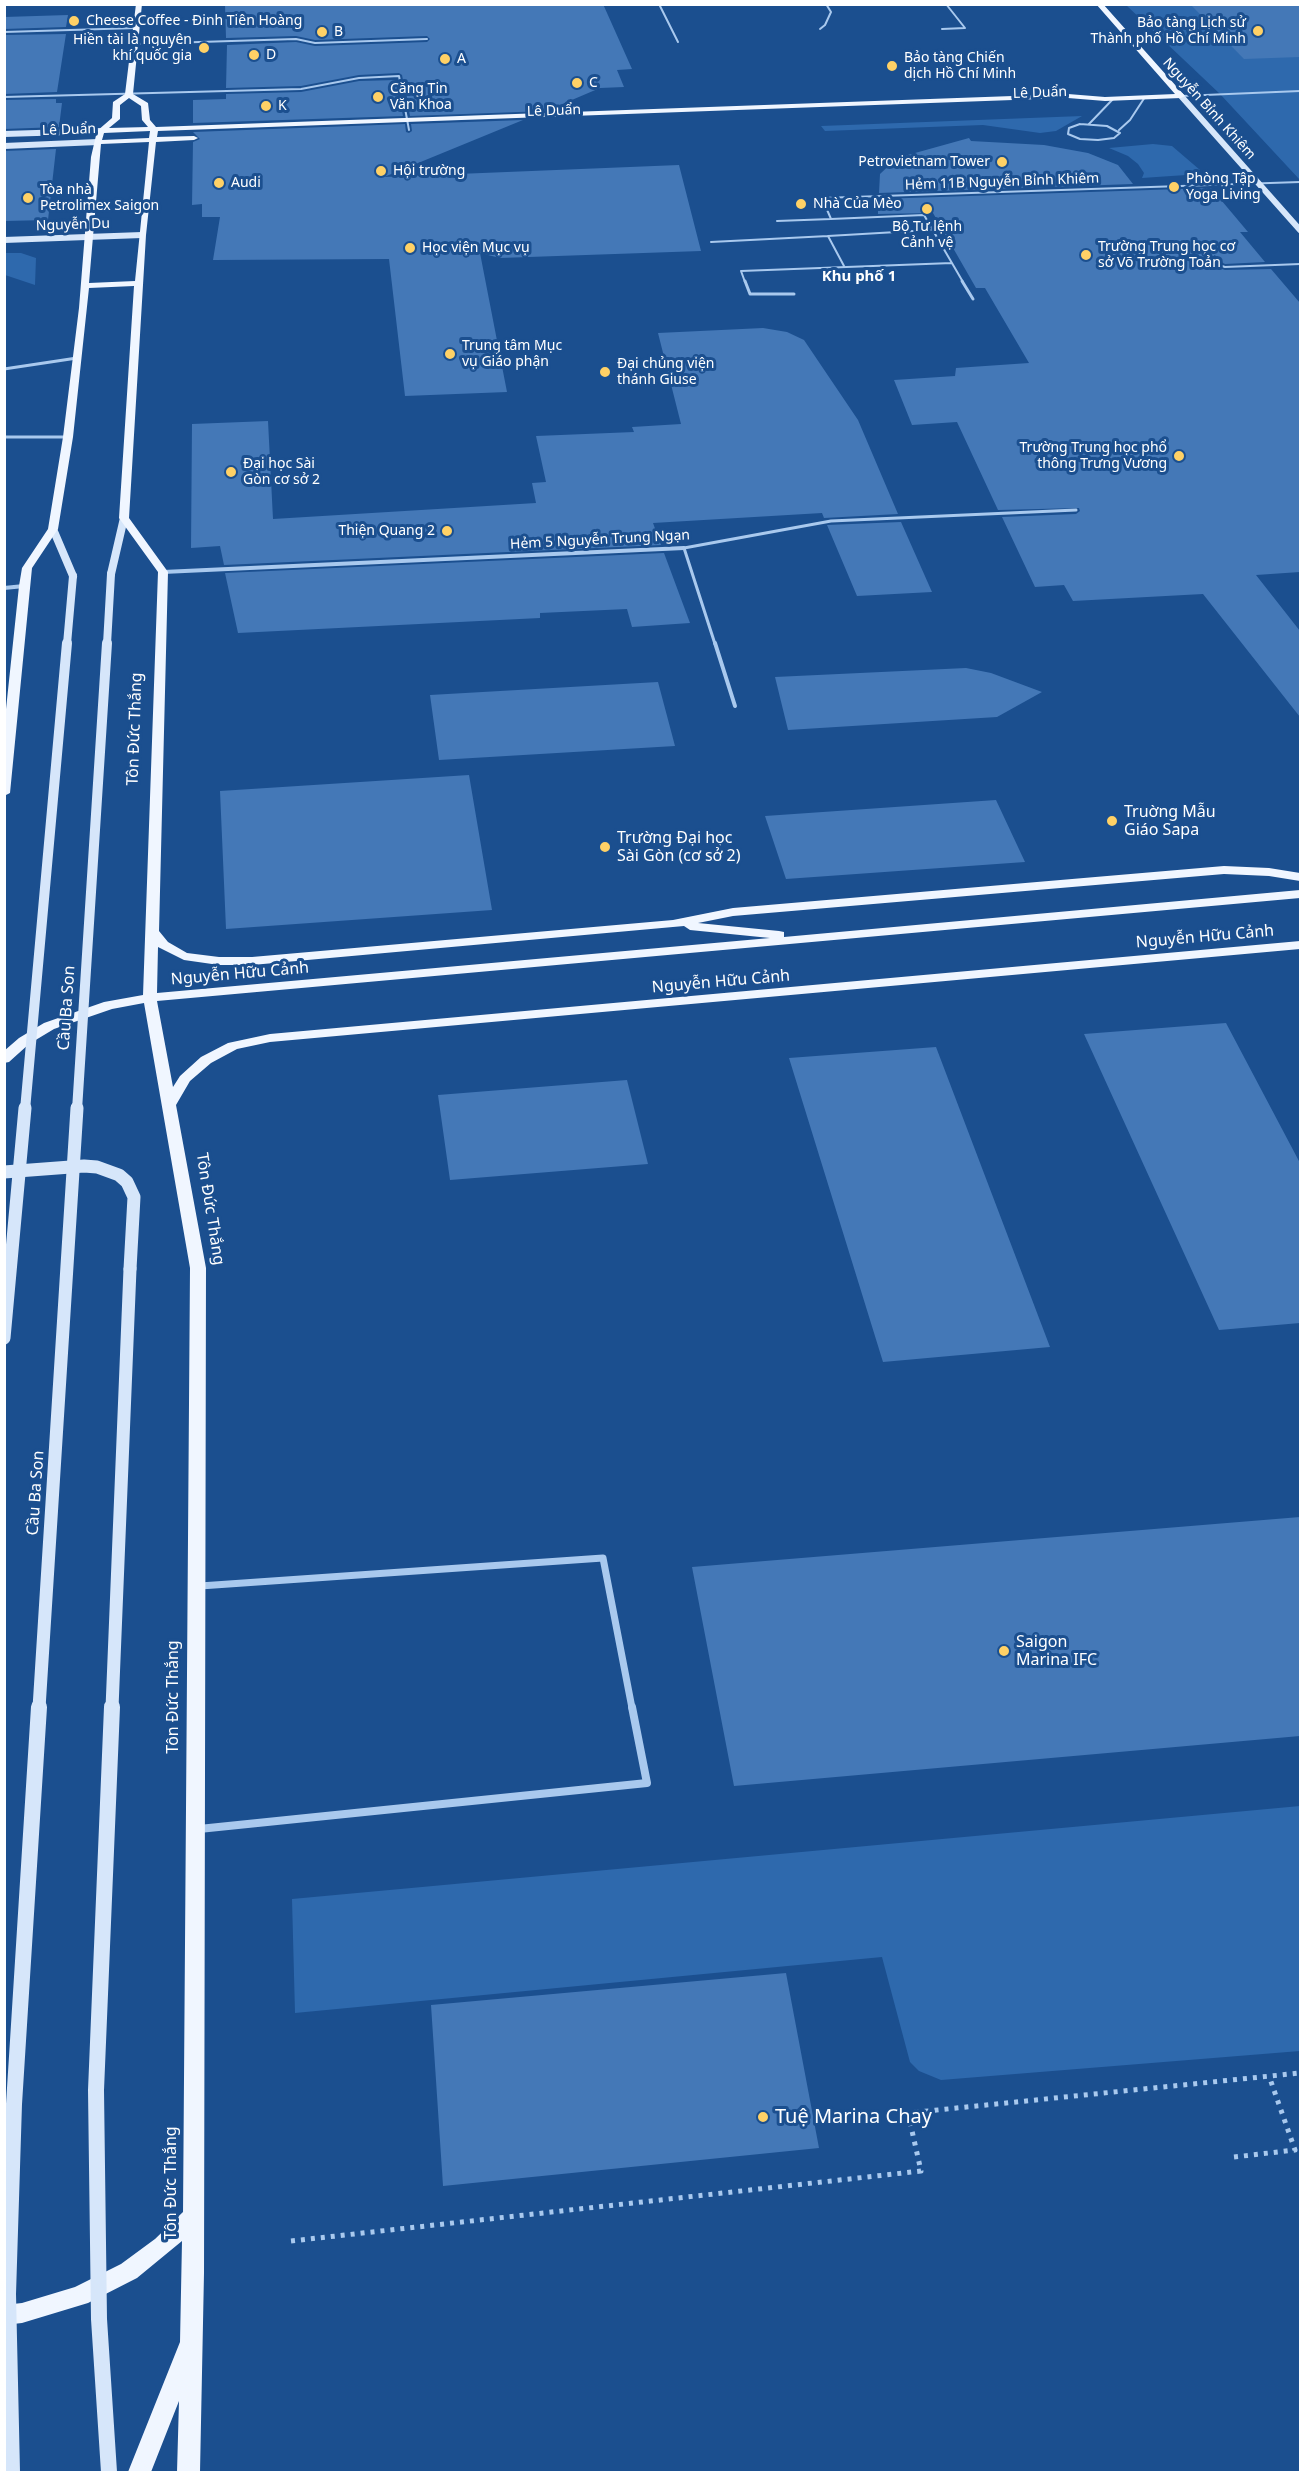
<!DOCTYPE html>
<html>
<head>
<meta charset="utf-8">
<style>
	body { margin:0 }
	#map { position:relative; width:1305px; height:2477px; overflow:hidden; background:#1b4f8f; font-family:"Noto Sans",sans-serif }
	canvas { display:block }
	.frame { position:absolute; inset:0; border:6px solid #fff; pointer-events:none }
</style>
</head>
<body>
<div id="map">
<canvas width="1305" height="2477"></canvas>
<div class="frame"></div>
</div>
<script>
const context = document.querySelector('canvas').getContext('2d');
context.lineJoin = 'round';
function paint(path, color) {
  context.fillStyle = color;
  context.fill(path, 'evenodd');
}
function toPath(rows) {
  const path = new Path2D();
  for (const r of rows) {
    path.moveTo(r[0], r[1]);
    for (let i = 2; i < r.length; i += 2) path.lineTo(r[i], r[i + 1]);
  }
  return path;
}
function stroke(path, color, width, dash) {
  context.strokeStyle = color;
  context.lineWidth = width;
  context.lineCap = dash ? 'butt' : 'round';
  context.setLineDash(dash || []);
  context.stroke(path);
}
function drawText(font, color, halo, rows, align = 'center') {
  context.font = font + ' "Noto Sans",sans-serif';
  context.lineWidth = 6;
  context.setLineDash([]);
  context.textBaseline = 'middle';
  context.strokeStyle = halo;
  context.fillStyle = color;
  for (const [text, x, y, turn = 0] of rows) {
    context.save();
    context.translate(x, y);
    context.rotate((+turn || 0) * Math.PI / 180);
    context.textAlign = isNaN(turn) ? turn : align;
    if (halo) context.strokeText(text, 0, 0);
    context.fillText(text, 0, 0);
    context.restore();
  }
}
const green = toPath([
	[1126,5,1300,5,1300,180,1220,94],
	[1082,116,1056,131,1040,133,983,125,825,131,821,126],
	[1153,144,1172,146,1200,170,1186,175,1142,178,1144,173,1138,164,1128,156,1109,148],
	[5,253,21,253,36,258,35,285,5,275],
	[1300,1806,1300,2051,941,2080,919,2071,910,2062,882,1957,295,2013,292,1899]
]);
const building = toPath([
	[225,4,603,4,632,69,617,70,624,87,600,88,546,111,410,116,402,75,399,73,359,75,301,86,226,88,227,45,296,42,315,46,427,42,430,39,427,36,315,40,296,36,226,38],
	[1190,4,1300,4,1300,57,1244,59],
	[68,15,66,27,4,29,4,17],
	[66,34,57,92,4,94,4,35],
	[396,80,403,116,193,123,193,100,226,99,226,94,301,92,359,81],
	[56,99,56,103,62,103,59,127,4,129,4,100],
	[523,120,384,177,679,165,701,251,500,258,480,253,507,392,405,396,389,259,213,260,220,217,202,217,202,204,192,205,193,142,200,139,193,132,405,124,406,132,409,133,412,131,411,124],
	[969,138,971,141,1044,145,1088,153,1118,165,1133,184,879,193,880,174,897,158],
	[56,149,48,220,4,221,4,151],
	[1211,188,1248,232,1240,232,1265,262,1225,264,1219,261,1215,255,1212,257,1213,266,1225,270,1271,269,1300,303,1300,572,1256,575,1300,631,1300,717,1203,594,1073,601,1064,585,1035,587,1002,517,1076,514,1080,511,1079,508,998,510,957,422,912,425,894,380,955,376,956,368,1029,363,985,288,976,288,933,213,878,214,878,199],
	[763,328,787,332,804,340,858,420,898,514,824,518,822,513,653,523,661,545,224,565,220,546,191,548,192,424,268,421,273,519,536,503,532,483,546,482,536,436,634,432,632,427,681,424,658,333],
	[901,522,932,592,857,596,827,525],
	[664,553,690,623,632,627,627,609,540,613,540,618,238,633,225,573],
	[966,668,991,673,1042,692,997,717,788,730,775,677],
	[658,682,675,746,439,760,430,695],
	[469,775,492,910,226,929,220,791],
	[996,800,1025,862,786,879,765,816],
	[1226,1023,1300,1163,1300,1323,1219,1330,1084,1034],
	[936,1047,1050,1347,883,1362,789,1058],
	[627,1080,648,1164,450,1180,438,1095],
	[1300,1517,1300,1736,734,1786,692,1567],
	[786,1973,819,2148,443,2186,431,2005]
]);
const path = toPath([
	[1234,2157,1295,2150,1269,2076],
	[291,2241,921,2171,908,2113,1300,2073]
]);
const laneFar2 = toPath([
	[659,4,678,42],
	[820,29,825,25,831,12,826,4],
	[942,29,965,28,946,4],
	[4,32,137,28],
	[135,44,296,39,315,43,427,39],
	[1181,96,1300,91],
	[4,97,301,89,359,78,399,76,409,130],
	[1080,124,1107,126,1120,133,1114,138,1098,140,1080,139,1068,134,1069,128,1080,124],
	[1089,124,1114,98],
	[1119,130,1130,120,1145,97],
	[831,219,924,215,963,282],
	[777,221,831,219,822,198,1300,182],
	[711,242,828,236],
	[1215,258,1216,264,1225,267,1300,264],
	[844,266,828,236,931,230],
	[745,282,741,271,952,263]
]);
const laneFar1 = toPath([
	[745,281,750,294,794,294],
	[962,281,973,299],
	[4,369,77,358],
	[4,437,68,437],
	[715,644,684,548,831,521,1076,510]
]);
const lane = toPath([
	[715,643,735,706]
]);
const streetFar2 = toPath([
	[163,572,684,548],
	[4,588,24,586]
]);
const streetFar1 = toPath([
	[200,1586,603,1558,632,1708]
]);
const street = toPath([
	[199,1829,647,1783,632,1707]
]);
const secondaryFar2 = toPath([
	[1181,96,1300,230],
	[4,134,101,131],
	[4,146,98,142],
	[4,240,142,235]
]);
const secondaryFar1 = toPath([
	[53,529,73,576],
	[111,574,124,518]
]);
const secondary = toPath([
	[4,1172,84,1166,97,1167,119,1175,127,1182,134,1197,130,1269]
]);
const primary = toPath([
	[136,4,142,4,133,94,148,103,150,120,156,127,1068,94,1105,97,1175,94,1096,4,1103,4,1185,96,1181,98,1105,101,1068,98,158,131,157,137,194,136,198,138,194,140,156,142,146,235,129,518,168,572,159,931,168,942,187,953,219,957,252,957,673,920,733,908,1224,866,1269,868,1300,873,1300,881,1269,876,1224,874,733,916,698,923,779,931,784,932,784,937,1300,890,1300,898,157,1001,173,1087,180,1076,201,1057,228,1043,270,1034,1300,941,1300,949,270,1042,237,1049,211,1063,190,1081,176,1105,206,1268,204,2273,200,2472,177,2472,179,2401,151,2472,128,2472,180,2342,182,2241,137,2278,88,2303,22,2323,4,2325,4,2305,22,2303,75,2287,121,2264,155,2239,183,2212,190,1268,144,1003,112,1009,54,1029,29,1044,9,1062,4,1063,4,1051,19,1038,44,1023,104,1002,143,995,158,572,119,518,134,286,89,288,73,437,58,529,32,568,10,793,4,796,4,728,19,586,22,568,48,529,63,437,79,308,91,157,97,131,112,118,113,102,125,94,136,4],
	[129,98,141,106,142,120,148,127,109,128,120,119,120,105,129,98],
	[150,131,149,138,102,140,104,133,150,131],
	[149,142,135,281,89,283,101,144,149,142],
	[684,926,690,930,770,938,157,993,158,947,184,960,219,965,252,965,684,926]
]);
const secondaryBridgeFar3 = toPath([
	[67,644,73,576],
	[107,644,111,574]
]);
const secondaryBridgeFar2 = toPath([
	[25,1110,67,643],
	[77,1110,107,643]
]);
const secondaryBridgeFar1 = toPath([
	[4,1338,25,1108],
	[39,1708,77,1108],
	[112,1708,130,1269]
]);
const secondaryBridge = toPath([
	[12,2472,8,2294,14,2104,39,1707],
	[109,2472,99,2319,96,2090,112,1707]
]);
const markers = [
	[74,21,6,"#ffd166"],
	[1258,31,6,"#ffd166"],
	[322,32,6,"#ffd166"],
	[204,48,6,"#ffd166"],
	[254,55,6,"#ffd166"],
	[445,59,6,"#ffd166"],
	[892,66,6,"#ffd166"],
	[577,83,6,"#ffd166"],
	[378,97,6,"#ffd166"],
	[266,106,6,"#ffd166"],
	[1002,162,6,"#ffd166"],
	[381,171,6,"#ffd166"],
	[219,183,6,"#ffd166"],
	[1174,187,6,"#ffd166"],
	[28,198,6,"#ffd166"],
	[801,204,6,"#ffd166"],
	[927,209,6,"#ffd166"],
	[410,248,6,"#ffd166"],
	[1086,255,6,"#ffd166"],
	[450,354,6,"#ffd166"],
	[605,372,6,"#ffd166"],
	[1179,456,6,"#ffd166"],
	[231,472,6,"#ffd166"],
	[447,531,6,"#ffd166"],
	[1112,821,6,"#ffd166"],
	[605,847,6,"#ffd166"],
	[1004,1651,6,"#ffd166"],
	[763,2117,6,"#ffd166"]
];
const farPoinames = [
	["Cheese Coffee - Đinh Tiên Hoàng",86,21],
	["Bảo tàng Lịch sử",1246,23,"right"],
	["Thành phố Hồ Chí Minh",1246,39,"right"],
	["B",334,32],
	["Hiền tài là nguyên",192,40,"right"],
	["khí quốc gia",192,56,"right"],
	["D",266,55],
	["Bảo tàng Chiến",904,58],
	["dịch Hồ Chí Minh",904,74],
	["A",457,59],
	["C",589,83],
	["Căng Tin",390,89],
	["Văn Khoa",390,105],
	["K",278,106],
	["Petrovietnam Tower",990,162,"right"],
	["Hội trường",393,171],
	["Phòng Tập",1186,179],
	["Yoga Living",1186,195],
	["Audi",231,183],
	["Tòa nhà",40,190],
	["Petrolimex Saigon",40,206],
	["Nhà Của Mèo",813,204],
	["Bộ Tư lệnh",927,227,"center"],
	["Cảnh vệ",927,243,"center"],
	["Trường Trung học cơ",1098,247],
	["sở Võ Trường Toản",1098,263],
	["Học viện Mục vụ",422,248],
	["Trung tâm Mục",462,346],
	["vụ Giáo phận",462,362],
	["Đại chủng viện",617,364],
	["thánh Giuse",617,380],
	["Trường Trung học phổ",1167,448,"right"],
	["thông Trưng Vương",1167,464,"right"],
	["Đại học Sài",243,464],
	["Gòn cơ sở 2",243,480],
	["Thiện Quang 2",435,531,"right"]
];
const farStreetnames = [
	["Lê Duẩn",1040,93,-2],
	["Nguyễn Bỉnh Khiêm",1209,109,48],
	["Lê Duẩn",554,111,-2],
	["Lê Duẩn",69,130,-2],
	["Hẻm 11B Nguyễn Bỉnh Khiêm",1002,182,-2],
	["Nguyễn Du",73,225,-2],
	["Hẻm 5 Nguyễn Trung Ngạn",600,540,-3]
];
const farNeighbourhoodnames = [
	["Khu phố 1",859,277]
];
const streetNames = [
	["Tôn Đức Thắng",135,729,-88],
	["Nguyễn Hữu Cảnh",1205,937,-5],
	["Nguyễn Hữu Cảnh",240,974,-5],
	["Nguyễn Hữu Cảnh",721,982,-5],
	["Cầu Ba Son",67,1008,-86],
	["Tôn Đức Thắng",210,1209,81],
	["Cầu Ba Son",36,1493,-86],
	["Tôn Đức Thắng",173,1697,-90],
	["Tôn Đức Thắng",171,2183,-90]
];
const poiNames = [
	["Truờng Mẫu",1124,812],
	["Giáo Sapa",1124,830],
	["Trường Đại học",617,838],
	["Sài Gòn (cơ sở 2)",617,856],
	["Saigon",1016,1642],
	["Marina IFC",1016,1660]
];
const nearPoinames = [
	["Tuệ Marina Chay",775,2117]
];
paint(green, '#2e69ad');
paint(building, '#4478b7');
stroke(path, '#a9c9ee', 5, [4, 6]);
stroke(laneFar2, '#a9c9ee', 2);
stroke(laneFar1, '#a9c9ee', 3);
stroke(lane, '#a9c9ee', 4);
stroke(streetFar2, '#a9c9ee', 4);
stroke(streetFar1, '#a9c9ee', 7);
stroke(street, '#a9c9ee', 8);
stroke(secondaryFar2, '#d6e6fa', 6);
stroke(secondaryFar1, '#d6e6fa', 8);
stroke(secondary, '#d6e6fa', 13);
paint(primary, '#f0f6ff');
stroke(secondaryBridgeFar3, '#d6e6fa', 8);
stroke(secondaryBridgeFar2, '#d6e6fa', 10);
stroke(secondaryBridgeFar1, '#d6e6fa', 13);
stroke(secondaryBridge, '#d6e6fa', 16);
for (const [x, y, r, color] of markers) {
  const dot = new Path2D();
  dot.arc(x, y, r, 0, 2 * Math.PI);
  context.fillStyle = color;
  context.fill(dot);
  stroke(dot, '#1b4f8f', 2);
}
drawText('14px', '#fff', '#1b4f8f', farPoinames, 'left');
drawText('14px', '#fff', '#1b4f8f', farStreetnames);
drawText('bold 15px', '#fff', '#1b4f8f', farNeighbourhoodnames);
drawText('16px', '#fff', '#1b4f8f', streetNames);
drawText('16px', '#fff', '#1b4f8f', poiNames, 'left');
drawText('20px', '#fff', '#1b4f8f', nearPoinames, 'left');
</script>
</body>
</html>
